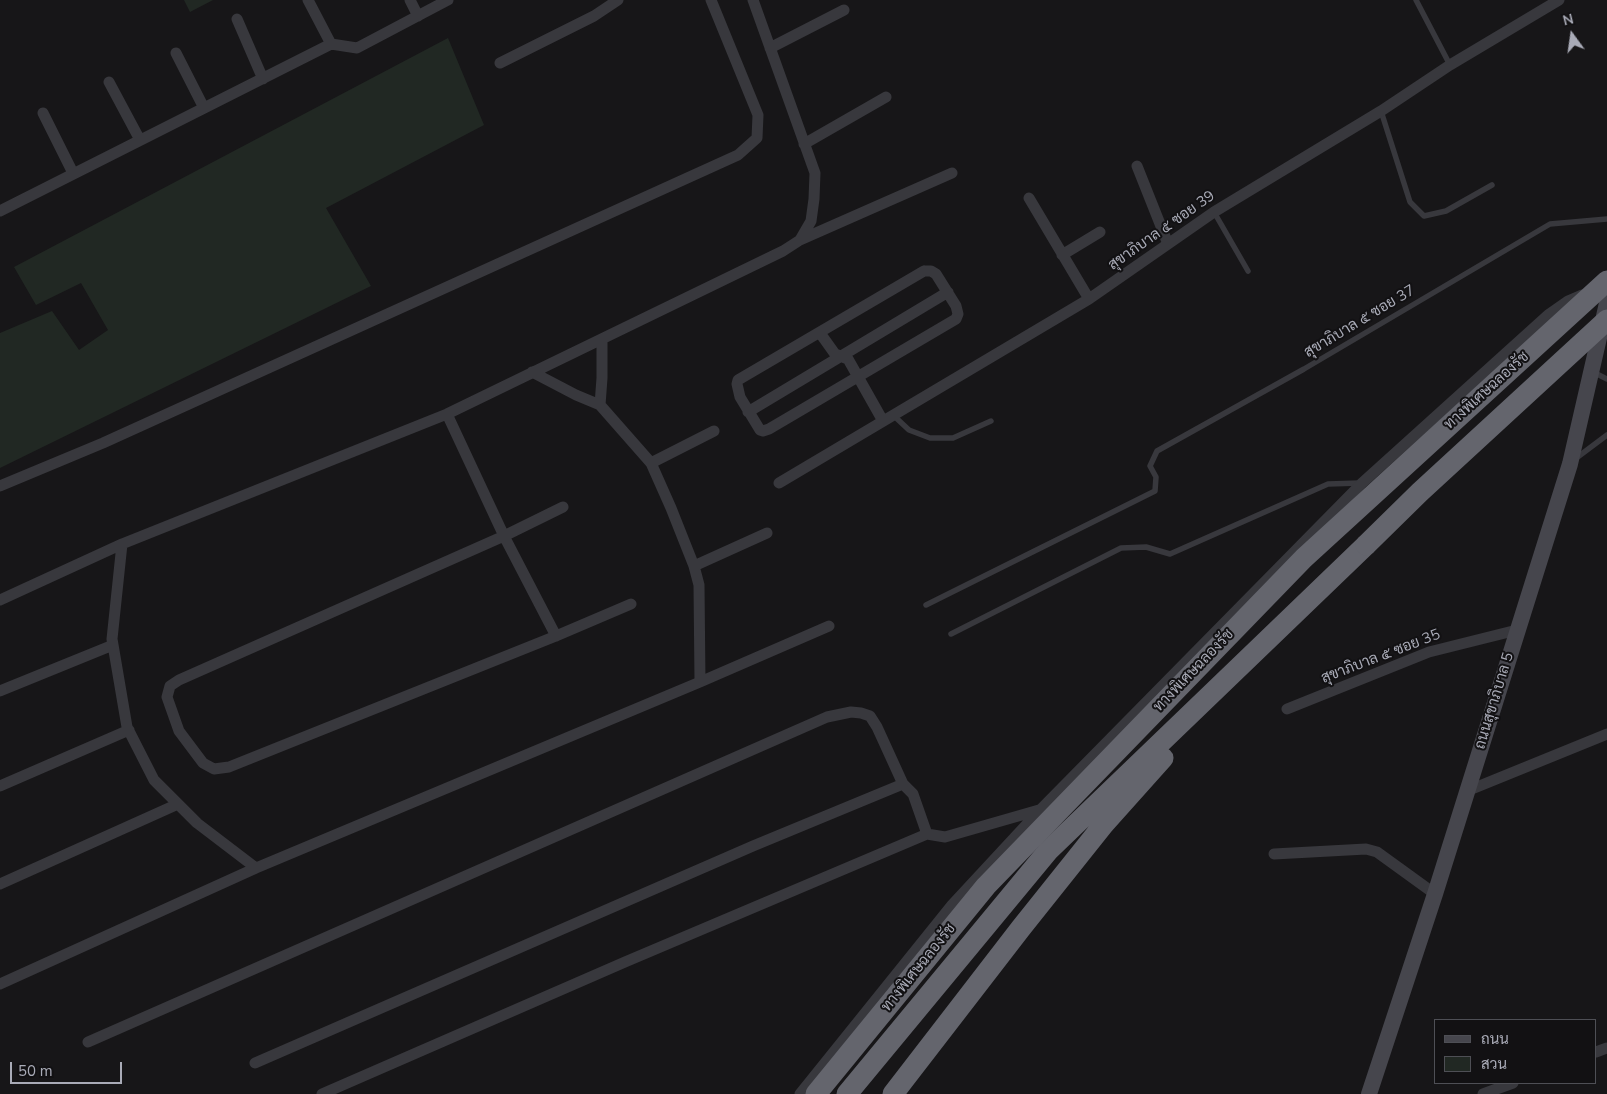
<!DOCTYPE html>
<html>
<head>
<meta charset="utf-8">
<style>
	body { margin:0 }
	#map { position:relative; width:1607px; height:1094px; overflow:hidden; background:#171618; font-family:"Nunito Sans",Sarabun,sans-serif }
	canvas { display:block }
	.legend { position:absolute; left:1434px; top:1019px; width:162px; height:65px; box-sizing:border-box; background:#121113; border:1px solid #4e4f55; margin:0; padding:6px 9px; list-style:none; font-size:15px; color:#a9abb7 }
	.legend li { display:flex; align-items:center; gap:10px; height:25px }
	.legend b { width:25px; border:1px solid #4e4f55 }
	.north { position:absolute; left:1547px; top:10px; width:50px; height:50px; -webkit-text-stroke:4px #121113; paint-order:stroke; rotate:346deg; font-size:14px; font-weight:700; line-height:20px; text-align:center; color:#a9abb7 }
	.north::after { content:''; display:block; margin:auto; width:18px; height:22px; background:#a9abb7; clip-path:polygon(50% 0,100% 100%,50% 72%,0 100%) }
	.scale { position:absolute; left:10px; top:1062px; width:112px; height:22px; box-sizing:border-box; border:2px solid #a9abb7; border-top:0; padding-left:6px; font-size:15px; line-height:18px; white-space:nowrap; color:#a9abb7; -webkit-text-stroke:4px #121113; paint-order:stroke }
</style>
</head>
<body>
<div id="map">
<canvas width="1607" height="1094"></canvas>
<ul class="legend">
<li><b style="height:6px;background:#46464d"></b>ถนน</li>
<li><b style="height:14px;background:#212823"></b>สวน</li>
</ul>
<div class="north">N</div>
<div class="scale">50 m</div>
</div>
<script>
const context = document.querySelector('canvas').getContext('2d');
context.lineJoin = 'round';
function paint(path, color) {
  context.fillStyle = color;
  context.fill(path, 'evenodd');
}
function toPath(rows) {
  const path = new Path2D();
  for (const r of rows) {
    path.moveTo(r[0], r[1]);
    for (let i = 2; i < r.length; i += 2) path.lineTo(r[i], r[i + 1]);
  }
  return path;
}
function stroke(path, color, width, dash) {
  context.strokeStyle = color;
  context.lineWidth = width;
  context.lineCap = dash ? 'butt' : 'round';
  context.setLineDash(dash || []);
  context.stroke(path);
}
function drawText(font, color, halo, rows, align = 'center') {
  context.font = font + ' "Nunito Sans",Sarabun,sans-serif';
  context.lineWidth = 4;
  context.setLineDash([]);
  context.textBaseline = 'middle';
  context.strokeStyle = halo;
  context.fillStyle = color;
  for (const [text, x, y, turn = 0] of rows) {
    context.save();
    context.translate(x, y);
    context.rotate((+turn || 0) * Math.PI / 180);
    context.textAlign = isNaN(turn) ? turn : align;
    if (halo) context.strokeText(text, 0, 0);
    context.fillText(text, 0, 0);
    context.restore();
  }
}
const green = toPath([
	[184,0,213,0,190,12],
	[448,38,484,125,326,208,371,286,0,468,0,333,52,311,79,350,108,330,81,283,36,305,14,267]
]);
const service = toPath([
	[1416,0,1450,65],
	[1381,111,1410,202,1424,216,1446,211,1492,185],
	[1214,212,1248,271],
	[1593,372,1607,379],
	[893,415,909,430,930,438,953,438,991,421],
	[1575,459,1607,435],
	[926,605,1155,491,1156,477,1150,466,1157,451,1304,369,1550,224,1607,219],
	[951,634,1121,548,1146,547,1170,554,1328,484,1360,483]
]);
const minor = toPath([
	[308,0,331,44],
	[410,0,418,16],
	[237,19,263,79],
	[770,48,844,10],
	[176,53,204,108],
	[500,63,594,16,618,0],
	[109,82,140,140],
	[43,113,73,173],
	[804,144,886,97],
	[1137,166,1168,244],
	[1029,198,1089,299],
	[0,211,331,44,357,48,448,0],
	[800,240,952,173],
	[1062,255,1100,232],
	[924,271,931,271,936,274,956,306,958,314,956,319,769,429,763,431,760,430,740,397,737,384,738,380,924,271],
	[820,333,835,354,848,359,883,421],
	[532,372,576,395,600,405,651,463,671,508,694,566,699,585,700,682],
	[600,405,602,378,602,340],
	[748,412,948,292],
	[447,414,504,536,556,636],
	[651,463,714,431],
	[779,483,1089,299,1214,212,1381,111,1450,65,1559,0],
	[0,486,103,443,738,155,757,138,758,115,711,0],
	[563,507,504,536,179,680,170,686,167,697,179,731,203,763,214,769,229,767,556,636,631,604],
	[122,544,112,639,127,727,154,780,197,823,256,868],
	[694,566,767,533],
	[0,600,122,544,447,414,783,251,800,240,811,221,814,199,815,173,753,0],
	[0,691,113,645],
	[1287,709,1429,652,1517,630],
	[0,786,129,730],
	[1467,791,1607,734],
	[1274,854,1366,849,1377,852,1435,894],
	[0,884,178,804],
	[0,984,256,868,700,682,829,626],
	[88,1042,827,717,851,712,861,713,870,716,877,727,903,784],
	[1596,1052,1607,1048],
	[255,1063,753,846,903,784,913,794,927,834],
	[322,1094,625,962,927,834,945,837,1039,810],
	[800,1094,952,905,1041,809,1362,483,1548,315,1568,301,1582,295],
	[1483,1094,1513,1083]
]);
const secondary = toPath([
	[1369,1094,1435,894,1570,464,1607,303]
]);
const motorway = toPath([
	[847,1094,1048,851,1366,545],
	[893,1094,1021,928,1104,824,1163,758]
]);
const motorwayBridge = toPath([
	[1366,545,1420,492,1607,320],
	[816,1094,986,886,1304,558,1607,281]
]);
const streetNames = [
	["สุขาภิบาล ๕ ซอย 39",1162,231,-35],
	["สุขาภิบาล ๕ ซอย 37",1360,322,-31],
	["ทางพิเศษฉลองรัช",1487,391,-42],
	["สุขาภิบาล ๕ ซอย 35",1381,657,-21],
	["ทางพิเศษฉลองรัช",1194,671,-46],
	["ถนนสุขาภิบาล 5",1495,701,-73],
	["ทางพิเศษฉลองรัช",919,968,-51]
];
paint(green, '#212823');
stroke(service, '#38383d', 5.5);
stroke(minor, '#38383d', 11);
stroke(secondary, '#46464d', 16);
stroke(motorway, '#64656d', 21);
stroke(motorwayBridge, '#64656d', 21);
drawText('15px', '#a9abb7', '#121113', streetNames);
</script>
</body>
</html>
